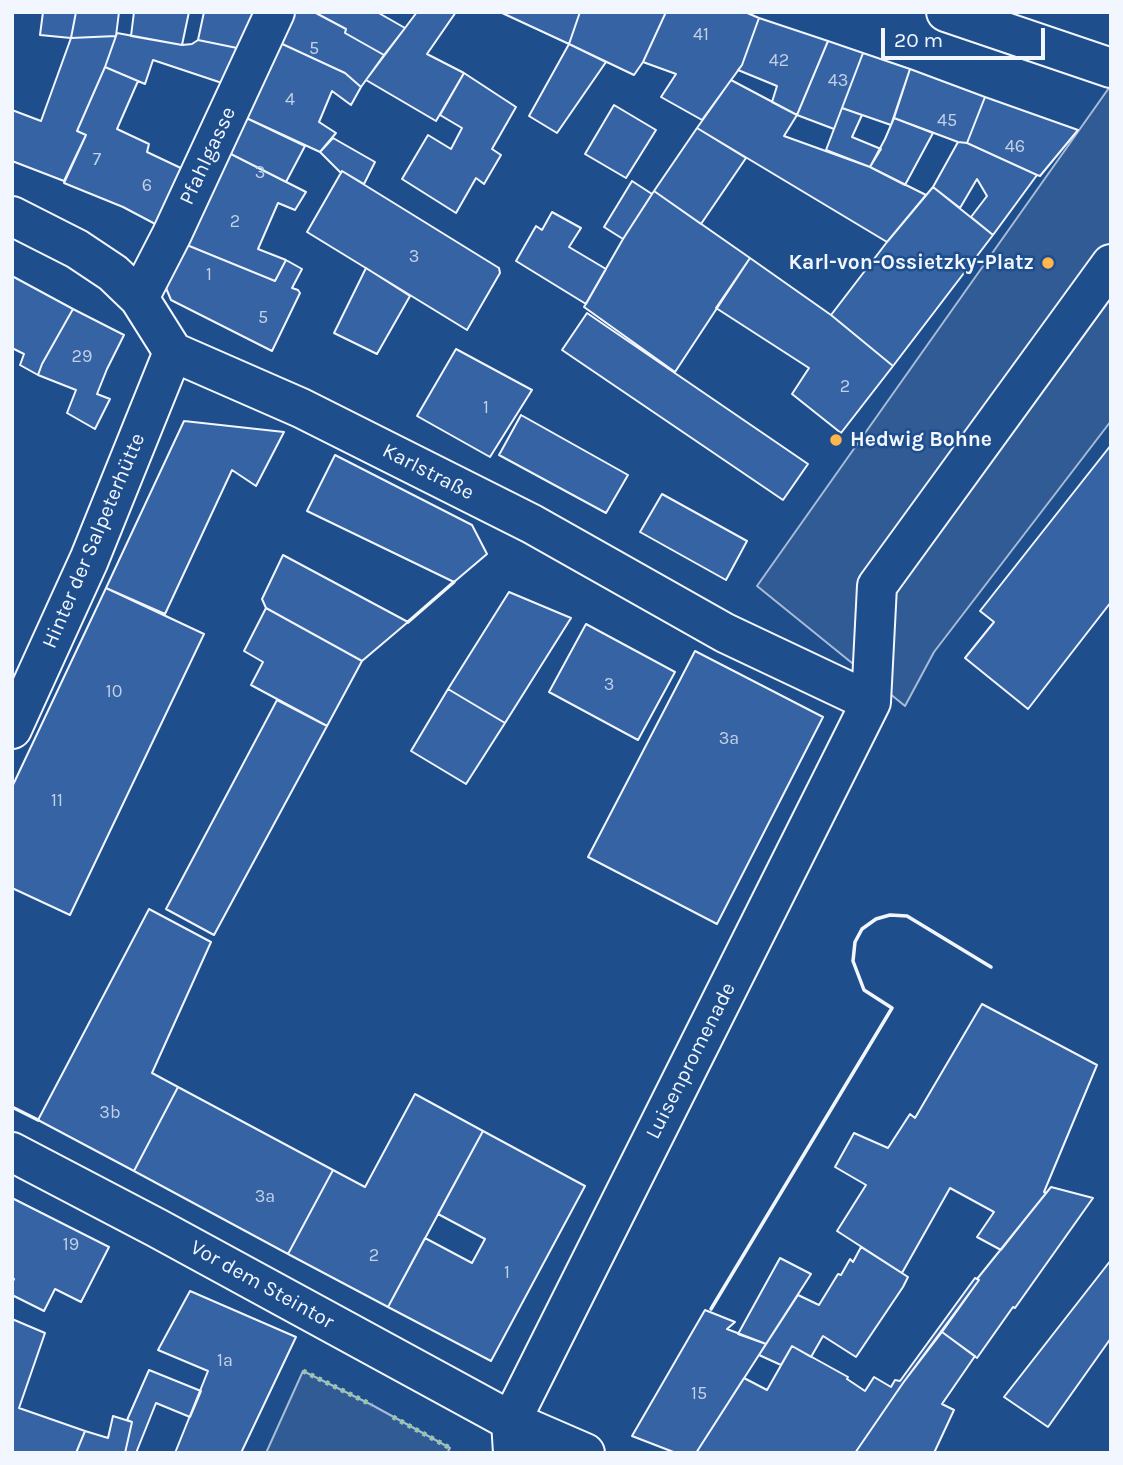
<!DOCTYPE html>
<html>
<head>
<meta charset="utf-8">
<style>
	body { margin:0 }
	#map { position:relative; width:1123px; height:1465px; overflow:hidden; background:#1f4e8c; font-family:Karla,sans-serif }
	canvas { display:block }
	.frame { position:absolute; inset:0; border:14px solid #f2f6ff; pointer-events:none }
	.scale { position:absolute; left:881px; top:28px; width:164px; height:32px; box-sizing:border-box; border:4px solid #f2f6ff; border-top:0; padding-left:9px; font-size:21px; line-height:24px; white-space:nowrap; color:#f2f6ff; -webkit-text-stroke:5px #1f4e8c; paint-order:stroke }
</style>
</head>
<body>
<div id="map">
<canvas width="1123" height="1465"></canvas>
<div class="frame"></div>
<div class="scale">20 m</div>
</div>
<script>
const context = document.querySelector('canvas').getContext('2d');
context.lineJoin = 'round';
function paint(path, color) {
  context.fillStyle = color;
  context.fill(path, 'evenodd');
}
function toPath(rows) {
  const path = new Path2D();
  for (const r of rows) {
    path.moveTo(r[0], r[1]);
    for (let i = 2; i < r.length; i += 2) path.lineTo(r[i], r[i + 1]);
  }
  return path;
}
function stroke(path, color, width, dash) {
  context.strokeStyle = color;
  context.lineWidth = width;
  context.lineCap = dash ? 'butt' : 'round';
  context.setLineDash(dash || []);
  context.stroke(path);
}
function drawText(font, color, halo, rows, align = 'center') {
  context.font = font + ' Karla,sans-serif';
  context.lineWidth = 5;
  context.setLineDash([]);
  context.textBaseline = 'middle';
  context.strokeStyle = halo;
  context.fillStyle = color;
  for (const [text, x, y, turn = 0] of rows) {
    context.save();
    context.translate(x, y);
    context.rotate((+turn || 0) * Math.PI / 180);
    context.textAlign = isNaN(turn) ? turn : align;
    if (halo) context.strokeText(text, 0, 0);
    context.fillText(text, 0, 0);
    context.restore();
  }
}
const parking = toPath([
	[1111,85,1111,421,934,652,905,706,757,586,1111,85],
	[303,1371,372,1405,450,1448,447,1453,266,1453,303,1371]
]);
const building = toPath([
	[43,12,76,12,71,38,40,35,43,12],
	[76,12,119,12,116,36,71,38,76,12],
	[134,12,189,12,182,45,131,36,134,12],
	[204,12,259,12,242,49,198,40,204,12],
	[295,12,314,12,346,29,345,33,384,55,361,87,345,73,278,42,287,24,295,12],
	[314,12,377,12,405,28,384,55,345,33,346,29,314,12],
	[417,12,456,12,427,54,464,73,436,121,366,80,417,12],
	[500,12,580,12,569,44,500,12],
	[580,12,666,12,643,62,634,75,569,44,580,12],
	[666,12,745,12,759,18,742,65,702,120,661,97,676,74,643,62,666,12],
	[759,18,828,41,797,115,772,102,777,86,738,70,742,65,759,18],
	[117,33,182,45,192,44,198,40,242,49,225,84,153,60,145,84,105,67,117,33],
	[116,36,105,67,77,131,86,135,64,181,12,161,12,110,41,121,71,38,116,36],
	[828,41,863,53,834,129,797,115,828,41],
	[278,42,345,73,361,87,351,105,332,91,319,122,336,133,320,152,240,115,278,42],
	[569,44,606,62,557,133,529,116,569,44],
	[863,53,910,69,891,125,842,108,863,53],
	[105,67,138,81,117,129,149,144,147,152,185,170,159,226,123,207,64,183,86,135,77,131,105,67],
	[910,69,985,97,967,143,958,142,894,118,910,69],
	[464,73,516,107,492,149,501,155,484,184,476,178,456,213,402,179,428,135,451,149,462,128,440,115,464,73],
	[731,80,797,115,784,136,870,167,926,195,887,242,697,128,731,80],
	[985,97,1078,130,1040,176,1037,175,967,143,985,97],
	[614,105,656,130,626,178,585,154,614,105],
	[842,108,862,115,852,137,881,149,870,167,826,150,842,108],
	[240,115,305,146,286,182,223,150,240,115],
	[894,118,933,133,905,185,870,167,885,139,894,118],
	[697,128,746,158,701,224,654,191,697,128],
	[333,138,375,162,364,184,342,171,341,173,320,152,333,138],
	[958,142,967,143,1037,175,993,235,971,217,987,196,977,179,960,208,933,187,958,142],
	[223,150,306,192,295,210,278,203,258,249,286,260,275,281,182,243,223,150],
	[342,171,499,268,500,273,467,330,307,232,342,171],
	[632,181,652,194,623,239,604,227,632,181],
	[933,187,993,235,893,366,831,315,887,242,933,187],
	[654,191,750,258,675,372,584,307,623,239,654,191],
	[552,212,581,228,569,247,606,269,586,304,516,261,536,226,542,230,552,212],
	[182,243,275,281,286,260,302,269,292,288,298,290,300,293,272,351,171,300,166,288,182,243],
	[750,258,831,315,893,366,841,433,792,394,809,368,716,308,750,258],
	[366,268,410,296,377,354,334,333,366,268],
	[12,276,73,309,42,364,38,375,20,365,24,354,12,348,12,276],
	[73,309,124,335,107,369,97,394,110,399,95,429,67,413,76,390,38,375,42,364,73,309],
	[587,313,808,464,783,500,562,350,587,313],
	[456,349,532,390,490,457,417,416,456,349],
	[521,415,628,475,606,513,499,455,521,415],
	[184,421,284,432,256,486,232,470,165,614,106,588,184,421],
	[1111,445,1111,602,1028,709,965,658,994,622,980,611,1111,445],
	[335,455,472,525,487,554,454,582,307,511,335,455],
	[662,494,747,541,726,580,640,532,662,494],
	[283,555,408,622,362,661,266,608,262,599,283,555],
	[106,588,204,634,70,915,12,888,12,787,106,588],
	[509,592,571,618,505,723,448,689,509,592],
	[266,608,362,661,327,726,251,685,263,662,244,651,266,608],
	[586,624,675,672,638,740,549,692,586,624],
	[695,651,823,717,717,924,588,857,695,651],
	[448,689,505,723,466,784,411,751,448,689],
	[277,700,327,726,214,935,166,909,277,700],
	[149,909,211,942,152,1073,178,1087,134,1171,38,1120,149,909],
	[982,1004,1097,1065,1044,1192,1046,1193,1001,1250,977,1237,994,1212,950,1188,902,1273,837,1231,866,1185,835,1167,854,1133,888,1148,910,1114,915,1118,982,1004],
	[178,1087,333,1170,288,1254,134,1171,178,1087],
	[415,1094,483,1131,388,1307,288,1254,333,1170,365,1187,415,1094],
	[483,1131,585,1186,491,1361,388,1307,425,1238,472,1263,485,1239,438,1214,483,1131],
	[1051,1187,1093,1198,1015,1308,1013,1307,977,1358,942,1332,979,1280,977,1279,1051,1187],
	[12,1198,109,1247,81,1302,55,1289,44,1311,12,1295,12,1283,14,1279,12,1278,12,1198],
	[861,1247,908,1277,903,1287,856,1357,823,1336,811,1357,792,1346,781,1365,759,1355,798,1295,819,1305,838,1274,841,1275,850,1259,853,1262,861,1247],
	[780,1258,811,1274,766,1344,738,1334,780,1258],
	[1111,1260,1111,1338,1048,1427,1004,1397,1111,1260],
	[975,1278,979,1280,903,1383,855,1453,696,1453,744,1378,767,1390,792,1346,848,1377,847,1379,865,1391,874,1377,891,1387,895,1380,900,1381,975,1278],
	[190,1291,296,1337,241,1453,175,1453,208,1371,158,1350,190,1291],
	[705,1310,735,1322,727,1329,766,1344,696,1453,676,1453,632,1436,705,1310],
	[12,1319,45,1333,19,1408,85,1431,76,1453,12,1453,12,1319],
	[942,1332,975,1356,942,1404,954,1410,934,1453,855,1453,903,1383,942,1332],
	[149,1370,201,1391,190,1417,156,1403,136,1453,125,1453,132,1422,127,1420,149,1370],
	[113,1416,132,1422,125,1453,76,1453,85,1431,108,1438,113,1416]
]);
const street = toPath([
	[946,12,1111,68],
	[12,216,77,249,113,273,139,298,173,352,301,408,532,524,725,633,871,702],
	[139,298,172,234,275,12],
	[12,729,89,560,173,352],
	[12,1152,157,1228,511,1421,585,1453],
	[513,1453,511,1421,871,702,877,586,1111,264]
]);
const hedge = toPath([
	[303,1371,372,1405],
	[393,1417,450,1448]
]);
const wall = toPath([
	[408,622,454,582],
	[12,1107,38,1120],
	[711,1309,892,1008,864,990,853,961,855,942,862,929,876,919,890,915,907,916,991,967]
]);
const markers = [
	[1048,263,7,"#ffb74d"],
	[836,440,7,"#ffb74d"]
];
const numberNames = [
	["41",701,35],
	["5",314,49],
	["42",779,61],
	["43",838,81],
	["4",290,100],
	["45",947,121],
	["46",1015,147],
	["7",97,160],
	["3",260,173],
	["6",147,186],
	["2",235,222],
	["3",414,257],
	["1",209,275],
	["5",263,318],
	["29",82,357],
	["2",845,387],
	["1",486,408],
	["3",609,685],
	["10",114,692],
	["3a",729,739],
	["11",57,801],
	["3b",110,1113],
	["3a",265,1197],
	["19",71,1245],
	["2",374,1256],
	["1",507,1273],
	["1a",225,1361],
	["15",699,1394]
];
const streetNames = [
	["Pfahlgasse",208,156,-65],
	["Karlstraße",428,472,27],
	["Hinter der Salpeterhütte",94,541,-67],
	["Luisenpromenade",691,1061,-63],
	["Vor dem Steintor",262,1285,29]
];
const poiNames = [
	["Karl-von-Ossietzky-Platz",1034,263],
	["Hedwig Bohne",850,440,"left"]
];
paint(parking, '#305b95');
stroke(parking, '#a8bbd7', 2);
paint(building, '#3563a3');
stroke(building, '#f2f6ff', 2);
stroke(street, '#f2f6ff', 42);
stroke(street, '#1f4e8c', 38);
stroke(hedge, '#97c8a6', 5, [3.5, 5]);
stroke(wall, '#f2f6ff', 3.5);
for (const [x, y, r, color] of markers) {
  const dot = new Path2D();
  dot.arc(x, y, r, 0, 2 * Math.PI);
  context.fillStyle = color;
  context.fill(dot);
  stroke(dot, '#1f4e8c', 2.5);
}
drawText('18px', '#c3d1e8', null, numberNames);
drawText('21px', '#f2f6ff', '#1f4e8c', streetNames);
drawText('bold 21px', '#f2f6ff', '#1f4e8c', poiNames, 'right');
</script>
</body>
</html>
